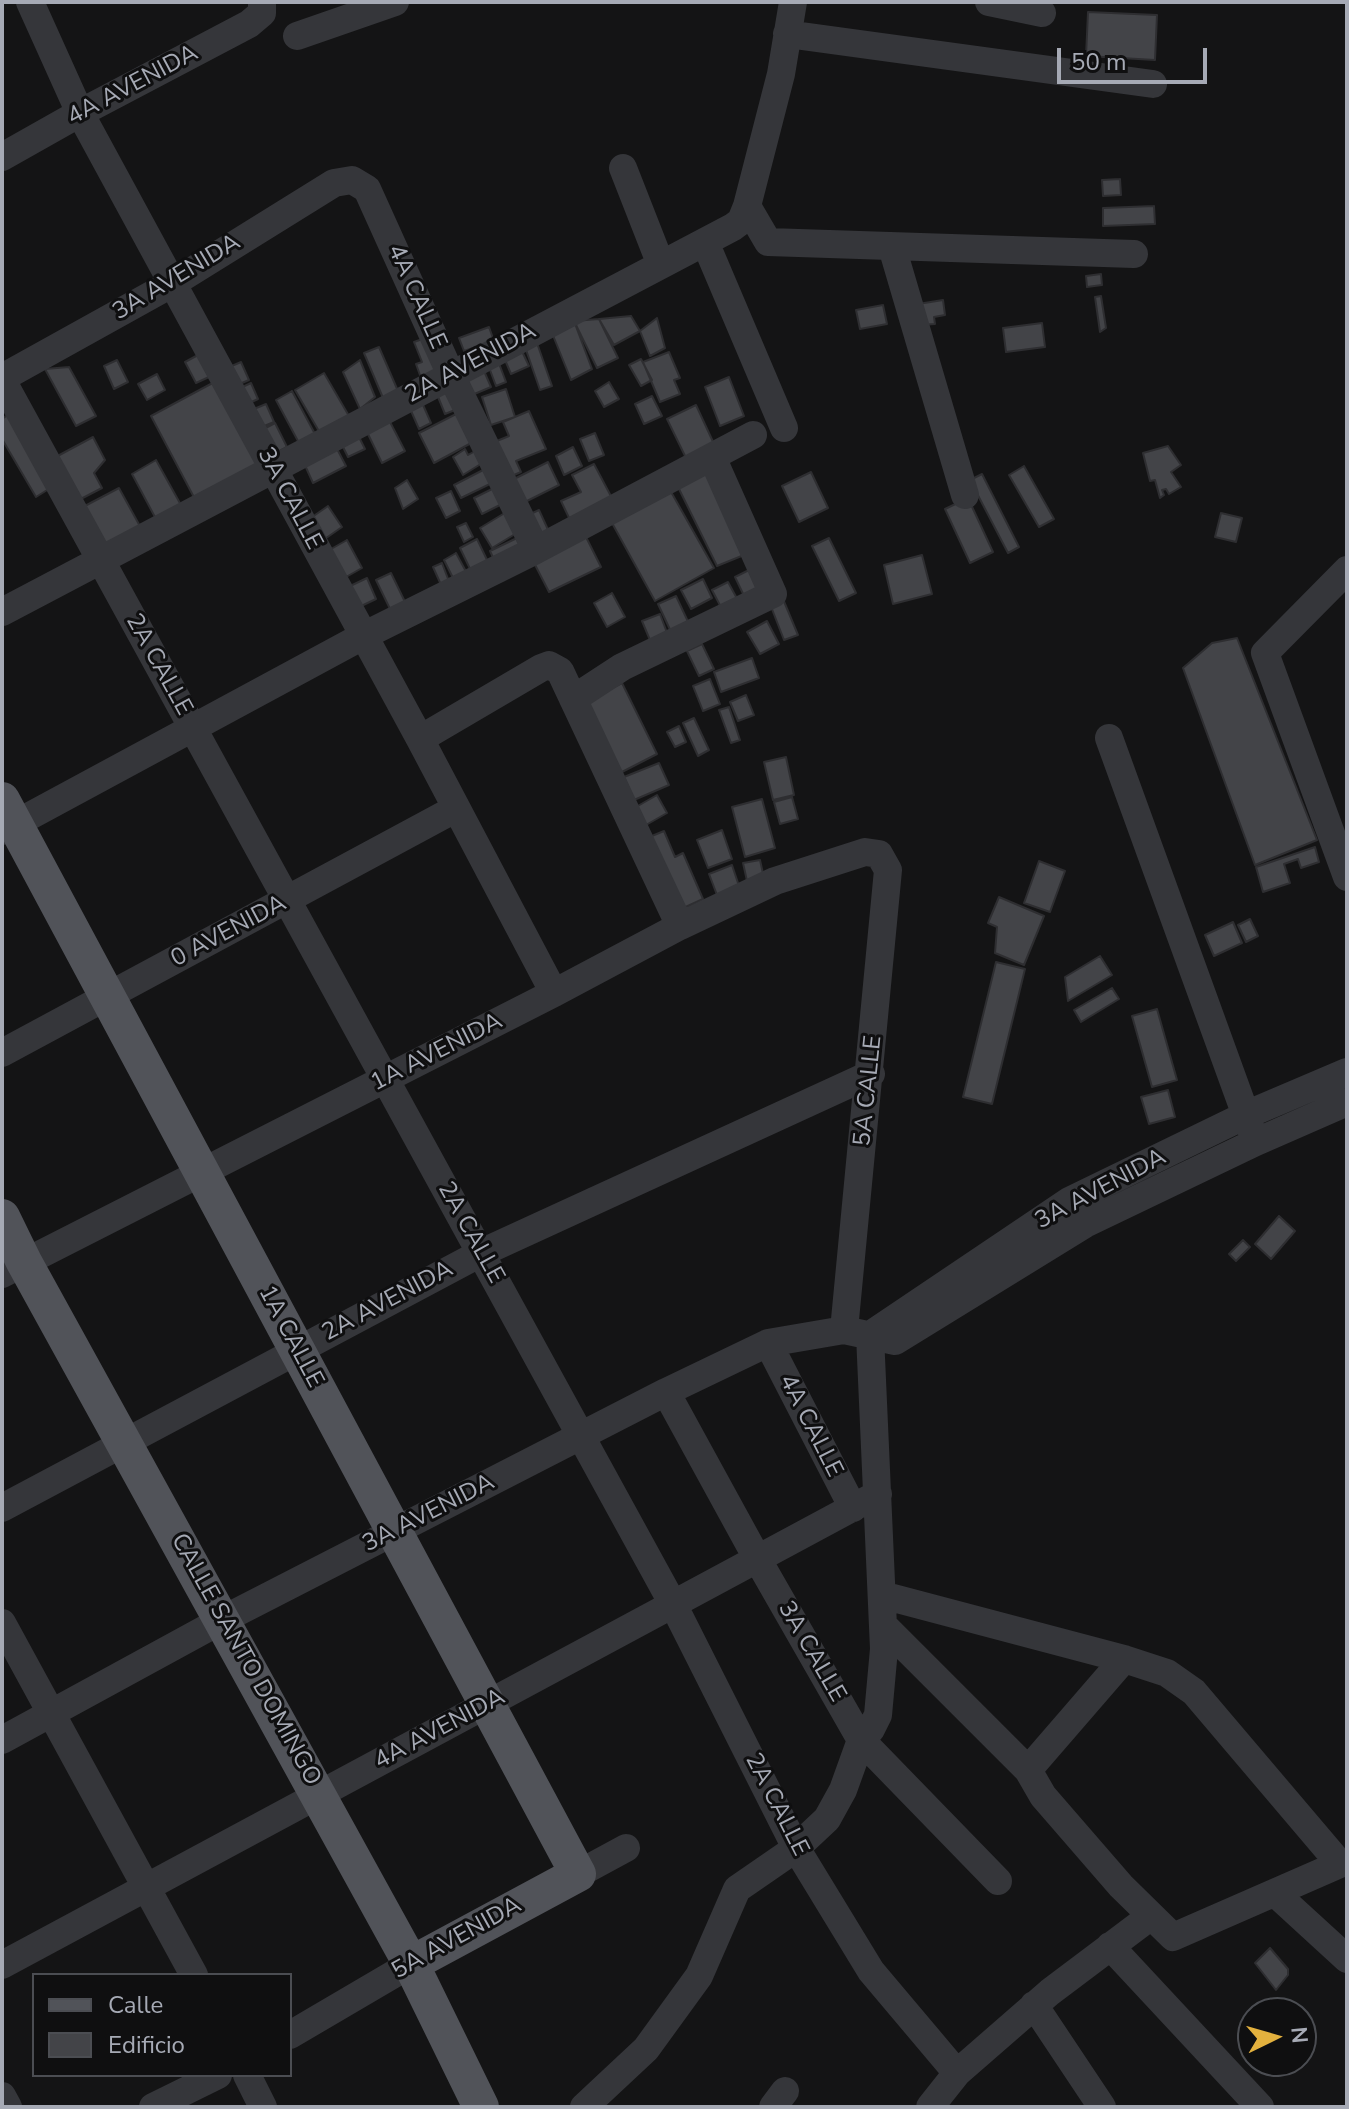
<!DOCTYPE html>
<html>
<head>
<meta charset="utf-8">
<style>
	body { margin:0 }
	#map { position:relative; width:1349px; height:2109px; overflow:hidden; background:#141415; font-family:"Nunito Sans",sans-serif }
	canvas { display:block }
	.frame { position:absolute; inset:0; border:4px solid #a6aab5; pointer-events:none }
	.legend { position:absolute; left:32px; top:1973px; width:260px; height:104px; box-sizing:border-box; background:#0f0f10; border:2px solid #4b4d52; margin:0; padding:10px 14px; list-style:none; font-size:24px; color:#a6aab5 }
	.legend li { display:flex; align-items:center; gap:16px; height:40px }
	.legend b { width:40px; border:2px solid #4b4d52 }
	.north { position:absolute; left:1237px; top:1997px; width:80px; height:80px; box-sizing:border-box; background:#0f0f10; border:2px solid #4b4d52; border-radius:50%; rotate:85deg; font-size:22px; font-weight:700; line-height:32px; text-align:center; color:#a6aab5 }
	.north::after { content:''; display:block; margin:auto; width:28px; height:36px; background:#e3b13e; clip-path:polygon(50% 0,100% 100%,50% 72%,0 100%) }
	.scale { position:absolute; left:1057px; top:48px; width:150px; height:36px; box-sizing:border-box; border:4px solid #a6aab5; border-top:0; padding-left:10px; font-size:24px; line-height:28px; white-space:nowrap; color:#a6aab5; -webkit-text-stroke:6px #0f0f10; paint-order:stroke }
</style>
</head>
<body>
<div id="map">
<canvas width="1349" height="2109"></canvas>
<div class="frame"></div>
<ul class="legend">
<li><b style="height:10px;background:#515359"></b>Calle</li>
<li><b style="height:22px;background:#434448"></b>Edificio</li>
</ul>
<div class="north">N</div>
<div class="scale">50 m</div>
</div>
<script>
const context = document.querySelector('canvas').getContext('2d');
context.lineJoin = 'round';
function paint(path, color) {
  context.fillStyle = color;
  context.fill(path, 'evenodd');
}
function toPath(rows) {
  const path = new Path2D();
  for (const r of rows) {
    path.moveTo(r[0], r[1]);
    for (let i = 2; i < r.length; i += 2) path.lineTo(r[i], r[i + 1]);
  }
  return path;
}
function stroke(path, color, width, dash) {
  context.strokeStyle = color;
  context.lineWidth = width;
  context.lineCap = dash ? 'butt' : 'round';
  context.setLineDash(dash || []);
  context.stroke(path);
}
function drawText(font, color, halo, rows, align = 'center') {
  context.font = font + ' "Nunito Sans",sans-serif';
  context.lineWidth = 6;
  context.setLineDash([]);
  context.textBaseline = 'middle';
  context.strokeStyle = halo;
  context.fillStyle = color;
  for (const [text, x, y, turn = 0] of rows) {
    context.save();
    context.translate(x, y);
    context.rotate((+turn || 0) * Math.PI / 180);
    context.textAlign = isNaN(turn) ? turn : align;
    if (halo) context.strokeText(text, 0, 0);
    context.fillText(text, 0, 0);
    context.restore();
  }
}
const building = toPath([
	[1088,12,1157,15,1155,60,1086,56,1088,12],
	[1120,179,1121,195,1103,196,1102,180,1120,179],
	[1154,206,1155,224,1103,226,1103,208,1154,206],
	[1101,274,1102,285,1087,287,1086,276,1101,274],
	[1101,296,1106,328,1100,332,1095,297,1101,296],
	[943,300,945,315,934,317,935,324,921,325,918,304,943,300],
	[883,305,887,324,860,329,856,310,883,305],
	[631,316,640,331,614,345,599,319,631,316],
	[657,318,665,348,650,356,640,331,657,318],
	[599,319,618,358,597,368,574,321,599,319],
	[574,321,592,369,571,380,550,328,574,321],
	[1042,323,1045,347,1006,352,1003,328,1042,323],
	[489,327,494,341,464,351,459,338,489,327],
	[428,337,440,371,421,378,416,364,422,362,414,342,428,337],
	[537,343,552,386,540,390,525,347,537,343],
	[519,345,529,366,511,374,502,353,519,345],
	[379,347,398,391,383,398,364,353,379,347],
	[669,352,680,378,674,380,680,394,660,402,643,362,669,352],
	[198,355,209,377,196,383,185,362,198,355],
	[497,358,506,382,496,386,487,362,497,358],
	[641,359,652,380,641,386,629,365,641,359],
	[117,360,128,382,114,389,104,366,117,360],
	[360,360,375,397,360,409,343,372,360,360],
	[241,362,249,380,235,386,227,368,241,362],
	[481,364,491,387,465,398,456,375,481,364],
	[69,367,96,416,76,426,45,369,69,367],
	[324,373,349,416,320,433,295,390,324,373],
	[157,374,165,390,147,400,138,384,157,374],
	[729,377,744,416,720,426,705,387,729,377],
	[220,379,266,466,197,503,151,416,220,379],
	[450,381,460,408,445,414,434,387,450,381],
	[609,382,619,399,604,407,595,391,609,382],
	[251,383,258,399,243,406,236,390,251,383],
	[506,389,515,417,491,425,482,397,506,389],
	[292,391,315,434,299,443,276,400,292,391],
	[652,396,662,416,644,424,635,404,652,396],
	[420,398,431,423,419,429,408,404,420,398],
	[266,404,274,422,257,429,249,411,266,404],
	[696,405,715,446,687,460,667,419,696,405],
	[529,411,546,449,516,461,521,472,507,478,492,443,509,436,503,422,529,411],
	[460,412,475,441,434,463,419,433,460,412],
	[9,414,52,487,36,497,2,439,2,419,9,414],
	[388,418,405,451,382,463,366,430,388,418],
	[275,423,287,447,272,455,260,431,275,423],
	[595,433,604,455,589,461,580,439,595,433],
	[358,435,365,449,348,457,341,443,358,435],
	[93,437,105,460,94,473,102,488,75,502,52,459,93,437],
	[335,445,346,466,313,483,303,461,335,445],
	[1168,446,1181,465,1171,472,1181,487,1169,494,1166,489,1162,490,1164,495,1160,498,1155,480,1150,481,1143,453,1168,446],
	[573,447,582,466,564,475,556,456,573,447],
	[465,449,468,455,477,450,484,462,463,475,453,457,465,449],
	[156,460,181,505,156,519,132,474,156,460],
	[548,462,559,485,519,505,508,482,548,462],
	[594,464,613,500,571,522,561,501,581,492,572,475,594,464],
	[1024,466,1054,519,1039,527,1009,475,1024,466],
	[710,468,749,553,717,566,677,485,710,468],
	[485,469,492,483,461,498,454,485,485,469],
	[811,472,828,508,799,522,782,486,811,472],
	[982,474,1019,547,1008,553,970,480,982,474],
	[407,480,418,499,403,509,395,488,407,480],
	[496,487,504,503,482,514,474,498,496,487],
	[119,488,141,528,102,549,81,508,119,488],
	[670,490,714,568,655,601,612,523,670,490],
	[451,491,460,511,446,518,436,498,451,491],
	[968,498,993,552,970,563,945,509,968,498],
	[328,506,342,527,319,543,305,522,328,506],
	[539,510,550,534,537,540,526,516,539,510],
	[508,511,520,531,492,548,480,528,508,511],
	[1221,513,1242,518,1236,542,1215,537,1221,513],
	[466,523,473,537,464,542,457,527,466,523],
	[583,531,601,567,549,592,531,557,583,531],
	[519,537,525,549,496,564,490,551,519,537],
	[829,538,856,593,839,601,812,546,829,538],
	[477,539,489,564,472,573,460,548,477,539],
	[347,540,362,568,339,581,324,553,347,540],
	[456,553,469,577,456,584,444,560,456,553],
	[922,555,932,594,893,604,884,565,922,555],
	[442,563,450,584,442,587,433,567,442,563],
	[751,569,762,592,746,600,735,577,751,569],
	[391,573,407,606,392,613,376,580,391,573],
	[367,578,376,599,355,609,346,588,367,578],
	[703,579,712,598,691,609,681,590,703,579],
	[728,582,740,604,724,613,712,590,728,582],
	[612,593,625,617,607,627,594,603,612,593],
	[676,596,691,628,673,636,658,604,676,596],
	[783,599,798,635,784,640,770,604,783,599],
	[660,614,669,638,652,645,642,621,660,614],
	[767,621,779,644,760,654,747,632,767,621],
	[1237,638,1317,840,1255,865,1183,668,1212,643,1237,638],
	[702,644,714,669,699,676,687,651,702,644],
	[752,658,759,678,721,692,714,672,752,658],
	[710,679,720,704,703,711,693,686,710,679],
	[622,683,657,754,620,773,585,702,622,683],
	[746,695,754,715,738,721,730,702,746,695],
	[729,707,740,740,731,743,719,710,729,707],
	[694,718,709,750,698,756,683,723,694,718],
	[679,726,686,742,675,747,667,732,679,726],
	[786,757,794,795,773,800,764,762,786,757],
	[659,763,669,785,634,800,624,777,659,763],
	[657,795,667,813,646,825,636,807,657,795],
	[792,797,798,819,780,824,774,802,792,797],
	[762,799,775,848,745,857,732,807,762,799],
	[722,830,732,859,708,868,697,840,722,830],
	[664,831,675,857,683,853,703,899,679,910,647,838,664,831],
	[1315,847,1319,862,1301,868,1298,859,1284,864,1290,883,1263,892,1256,867,1315,847],
	[760,860,764,878,747,881,743,863,760,860],
	[1039,861,1065,871,1050,912,1024,903,1039,861],
	[732,865,739,886,717,895,709,874,732,865],
	[999,897,1044,916,1024,965,995,953,997,927,988,923,999,897],
	[1250,919,1258,936,1246,942,1238,925,1250,919],
	[1233,922,1242,943,1214,956,1205,935,1233,922],
	[1100,956,1112,975,1068,1001,1065,977,1100,956],
	[996,962,1025,969,992,1104,963,1097,996,962],
	[1112,988,1119,999,1081,1022,1074,1010,1112,988],
	[1157,1009,1177,1080,1152,1087,1132,1016,1157,1009],
	[1168,1090,1175,1117,1149,1124,1141,1097,1168,1090],
	[1279,1216,1295,1231,1271,1259,1255,1244,1279,1216],
	[1243,1240,1250,1247,1236,1261,1229,1254,1243,1240],
	[1270,1948,1288,1969,1288,1975,1276,1990,1255,1963,1270,1948]
]);
const minor = toPath([
	[30,2,80,113,420,739,554,993],
	[989,2,1042,13],
	[787,34,1153,84],
	[297,36,395,2],
	[2,157,80,113,249,24,262,13,262,2],
	[623,168,661,265],
	[747,206,768,242,1134,254],
	[705,242,784,428],
	[892,247,965,495],
	[2,378,173,283,334,183,352,180,367,189,451,375,536,550],
	[2,380,674,1606,796,1848,871,1971,957,2073],
	[1347,570,1265,653,1347,877],
	[2,612,733,227,741,221,747,206,781,74,793,2],
	[573,699,622,667,773,594,712,457],
	[1109,738,1252,1132],
	[420,739,541,668,549,665,560,671,680,926],
	[2,831,363,636,536,550,753,435],
	[2,1053,455,809],
	[2,1274,554,993,680,926,775,881,865,852,879,854,888,870,844,1330],
	[870,1335,1069,1201,1246,1115,1347,1072],
	[768,1343,853,1508],
	[666,1392,758,1560,861,1740,998,1881],
	[2,1508,481,1253,871,1074],
	[882,1595,1124,1659,1167,1673,1194,1692,1340,1864,1173,1937,1121,1886,1043,1796,1028,1770,883,1625],
	[2,1623,194,1975],
	[2,1740,222,1620,666,1392,768,1343,844,1330,895,1341,1085,1224,1256,1142,1347,1102],
	[1028,1770,1124,1659],
	[578,1874,626,1848],
	[1275,1893,1347,1959],
	[1110,1946,1260,2107],
	[2,1965,878,1494],
	[1034,2005,1102,2107],
	[290,2035,411,1964],
	[247,2075,263,2107],
	[2,2096,8,2107],
	[153,2107,218,2075],
	[584,2107,646,2049,699,1976,737,1889,795,1849,827,1819,843,1790,861,1740,871,1729,878,1715,884,1649,870,1335],
	[773,2107,785,2091],
	[930,2107,957,2073,1050,1992,1151,1916]
]);
const major = toPath([
	[2,800,578,1874,411,1964],
	[2,1217,24,1262,411,1964,481,2107]
]);
const streetNames = [
	["4A AVENIDA",133,86,-28],
	["3A AVENIDA",177,278,-31],
	["4A CALLE",416,297,66],
	["2A AVENIDA",471,364,-28],
	["3A CALLE",289,499,62],
	["2A CALLE",158,665,61],
	["0 AVENIDA",229,932,-28],
	["1A AVENIDA",437,1053,-27],
	["5A CALLE",869,1091,-84],
	["3A AVENIDA",1101,1190,-28],
	["2A CALLE",470,1233,61],
	["2A AVENIDA",388,1302,-28],
	["1A CALLE",290,1337,62],
	["4A CALLE",810,1426,63],
	["3A AVENIDA",429,1514,-27],
	["3A CALLE",811,1652,60],
	["CALLE SANTO DOMINGO",245,1660,61],
	["4A AVENIDA",440,1730,-28],
	["2A CALLE",776,1805,63],
	["5A AVENIDA",457,1939,-29]
];
paint(building, '#434448');
stroke(building, '#2e2e31', 2);
stroke(minor, '#35363a', 28);
stroke(major, '#515359', 36);
drawText('24px', '#a6aab5', '#0f0f10', streetNames);
</script>
</body>
</html>
